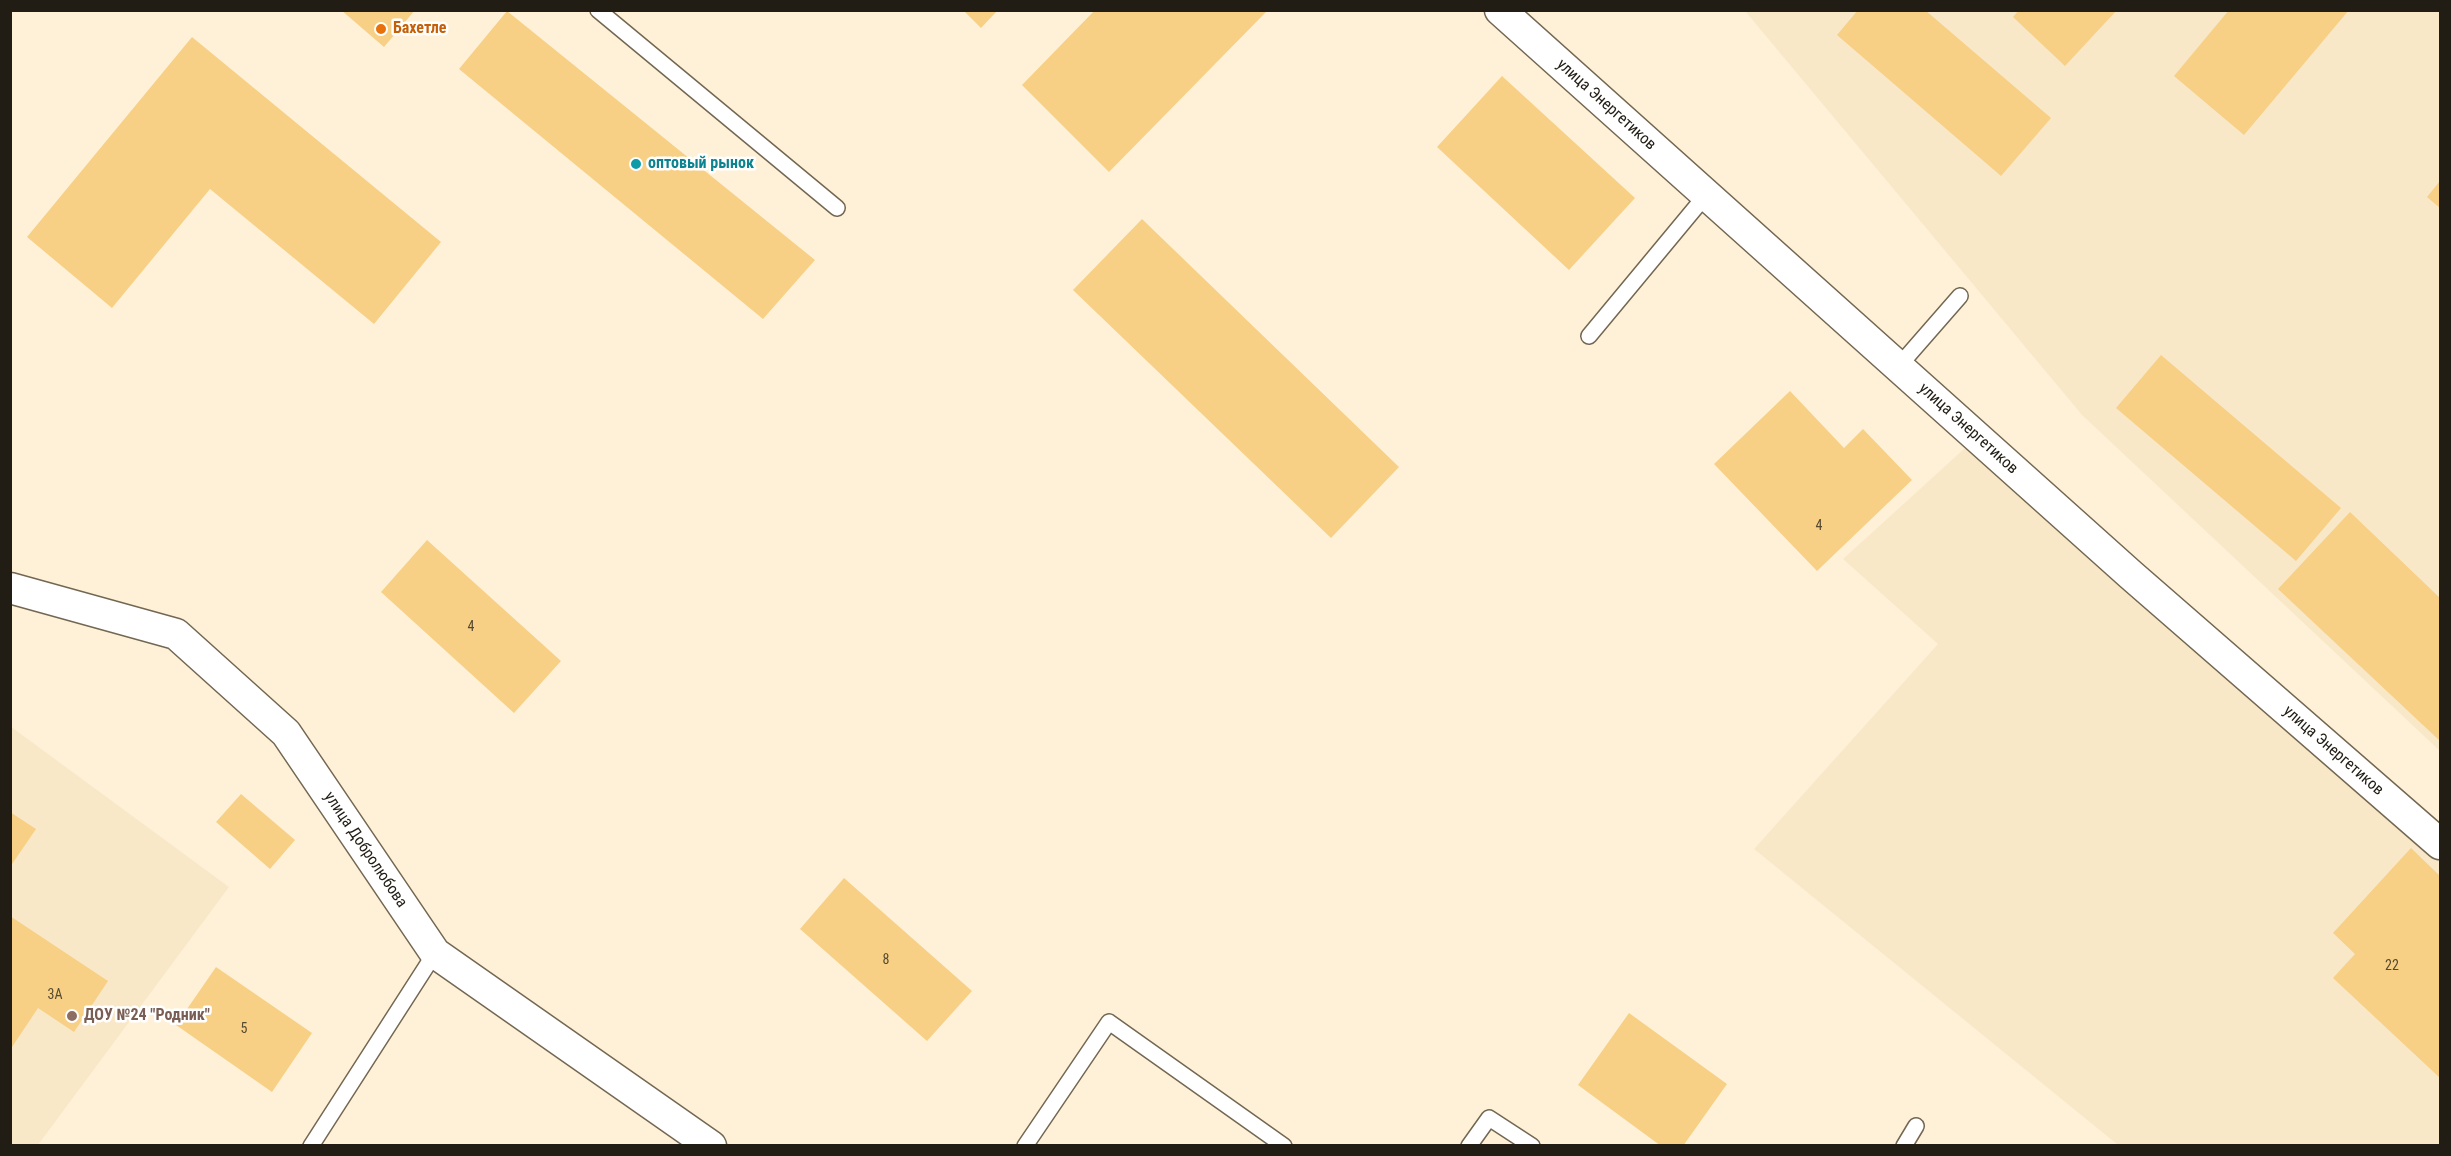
<!DOCTYPE html>
<html>
<head>
<meta charset="utf-8">
<style>
	body { margin:0 }
	#map { position:relative; width:2451px; height:1156px; overflow:hidden; background:#fef1d8; font-family:"Roboto Condensed",sans-serif }
	canvas { display:block }
	.frame { position:absolute; inset:0; border:12px solid #211d14; pointer-events:none }
</style>
</head>
<body>
<div id="map">
<canvas width="2451" height="1156"></canvas>
<div class="frame"></div>
</div>
<script>
const context = document.querySelector('canvas').getContext('2d');
context.lineJoin = 'round';
function paint(path, color) {
  context.fillStyle = color;
  context.fill(path, 'evenodd');
}
function toPath(rows) {
  const path = new Path2D();
  for (const r of rows) {
    path.moveTo(r[0], r[1]);
    for (let i = 2; i < r.length; i += 2) path.lineTo(r[i], r[i + 1]);
  }
  return path;
}
function stroke(path, color, width, dash) {
  context.strokeStyle = color;
  context.lineWidth = width;
  context.lineCap = dash ? 'butt' : 'round';
  context.setLineDash(dash || []);
  context.stroke(path);
}
function drawText(font, color, halo, rows, align = 'center') {
  context.font = font + ' "Roboto Condensed",sans-serif';
  context.lineWidth = 5;
  context.setLineDash([]);
  context.textBaseline = 'middle';
  context.strokeStyle = halo;
  context.fillStyle = color;
  for (const [text, x, y, turn = 0] of rows) {
    context.save();
    context.translate(x, y);
    context.rotate((+turn || 0) * Math.PI / 180);
    context.textAlign = isNaN(turn) ? turn : align;
    if (halo) context.strokeText(text, 0, 0);
    context.fillText(text, 0, 0);
    context.restore();
  }
}
const built = toPath([
	[1745,11,2440,11,2440,751,2082,415],
	[1965,448,2440,859,2440,1145,2118,1145,1754,849,1938,644,1843,559],
	[10,726,229,887,38,1145,11,1145]
]);
const building = toPath([
	[341,10,415,10,384,47],
	[963,10,998,10,981,28],
	[1095,10,1268,10,1109,172,1022,85],
	[1858,10,1925,10,2051,118,2001,176,1837,35],
	[2019,10,2117,10,2065,66,2013,17],
	[2229,10,2349,10,2244,135,2174,76],
	[507,11,815,260,763,319,459,69],
	[192,37,441,242,374,324,210,189,112,308,27,237],
	[1502,76,1635,198,1569,270,1437,147],
	[2440,181,2440,208,2427,197],
	[1142,219,1399,467,1331,538,1073,290],
	[2161,355,2341,508,2296,561,2116,408],
	[1790,391,1844,448,1863,429,1912,480,1817,571,1714,464],
	[2350,512,2440,598,2440,741,2278,589],
	[427,540,561,661,514,713,381,592],
	[241,794,295,840,270,869,216,822],
	[10,812,36,829,10,867],
	[2411,848,2440,876,2440,1078,2333,978,2355,954,2333,933],
	[844,878,972,991,927,1041,800,929],
	[10,916,108,981,74,1032,38,1008,10,1050],
	[216,967,312,1033,272,1092,176,1025],
	[1629,1013,1727,1084,1683,1146,1661,1146,1578,1085]
]);
const lane = toPath([
	[598,10,837,208],
	[1589,336,1706,195],
	[1898,367,1960,296],
	[311,1146,435,953],
	[1025,1146,1109,1022,1284,1146],
	[1469,1146,1489,1118,1532,1146],
	[1904,1146,1916,1126]
]);
const street = toPath([
	[1500,10,2131,575,2440,844],
	[10,588,176,634,286,733,435,953,711,1146]
]);
const markers = [
	[381,29,6,"#e8710a"],
	[636,164,6,"#0f9aa8"],
	[72,1016,6,"#8d6e63"]
];
const numberNames = [
	["4",1819,526],
	["4",471,627],
	["8",886,960],
	["22",2392,966],
	["3А",55,995],
	["5",244,1029]
];
const foodNames = [
	["Бахетле",393,29]
];
const streetNames = [
	["улица Энергетиков",1606,105,42],
	["улица Энергетиков",1968,429,42],
	["улица Энергетиков",2333,751,41],
	["улица Добролюбова",365,850,56]
];
const cultureNames = [
	["оптовый рынок",648,164]
];
const educationNames = [
	["ДОУ №24 \"Родник\"",84,1016]
];
paint(built, '#f9e8c8');
paint(building, '#f7d085');
stroke(lane, '#736752', 18);
stroke(street, '#736752', 33);
stroke(lane, '#fff', 15);
stroke(street, '#fff', 30);
for (const [x, y, r, color] of markers) {
  const dot = new Path2D();
  dot.arc(x, y, r, 0, 2 * Math.PI);
  context.fillStyle = color;
  context.fill(dot);
  stroke(dot, '#fff', 2);
}
drawText('14px', '#564a30', null, numberNames);
drawText('bold 16px', '#c56008', '#fff', foodNames, 'left');
drawText('16px', '#211d14', '#fff', streetNames);
drawText('bold 16px', '#0d838f', '#fff', cultureNames, 'left');
drawText('bold 16px', '#785e54', '#fff', educationNames, 'left');
</script>
</body>
</html>
